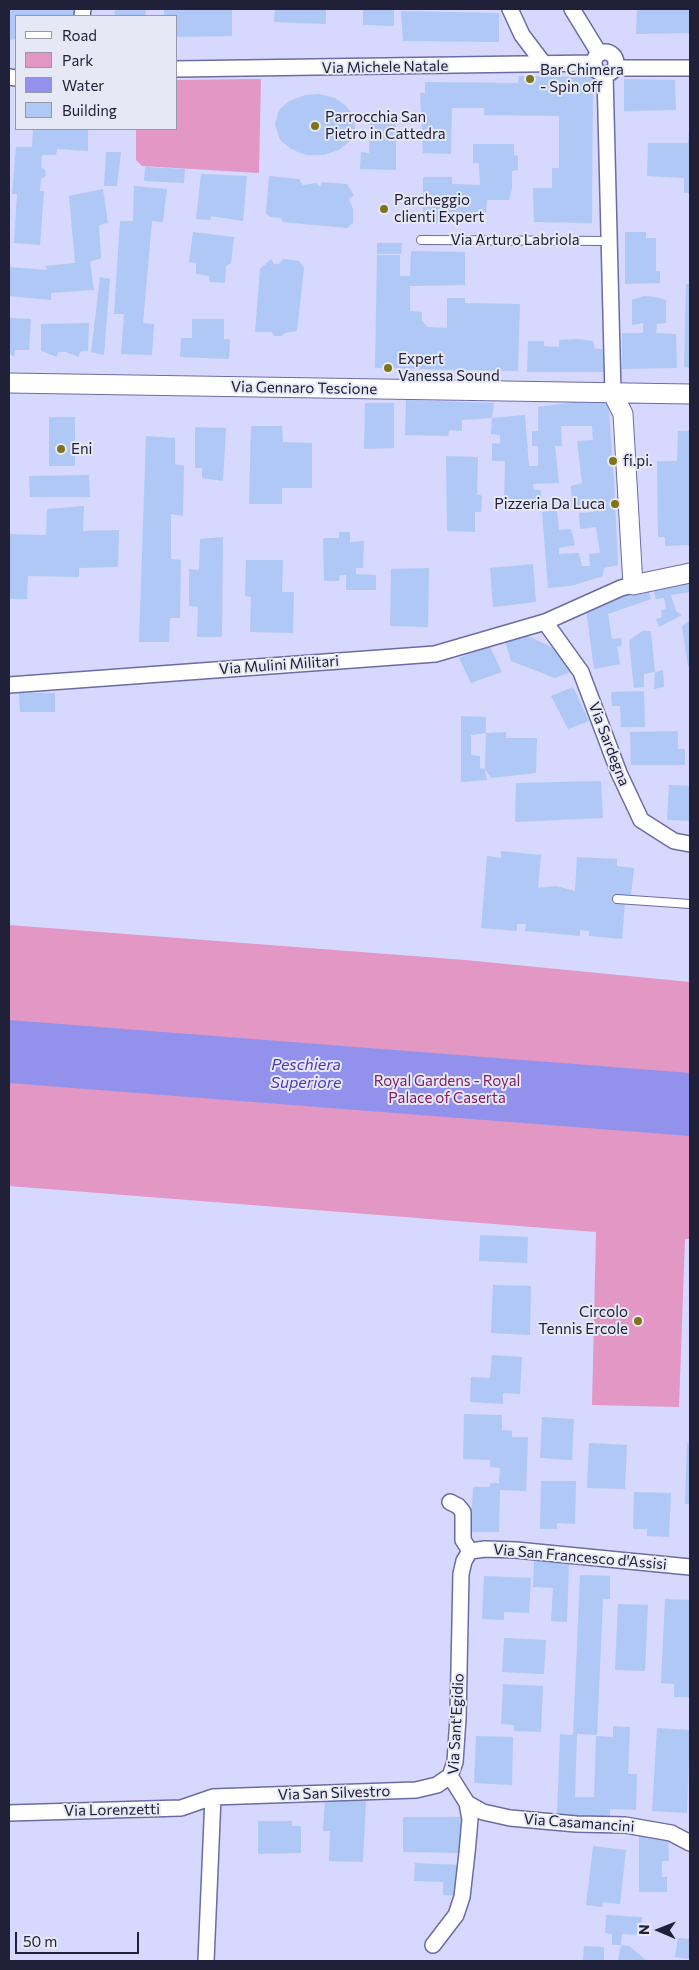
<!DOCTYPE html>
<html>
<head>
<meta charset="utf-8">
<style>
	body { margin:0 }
	#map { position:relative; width:699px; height:1970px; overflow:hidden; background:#d6d8fe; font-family:Commissioner,sans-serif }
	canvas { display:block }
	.frame { position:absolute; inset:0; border:10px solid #202138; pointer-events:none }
	.legend { position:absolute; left:15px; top:15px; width:162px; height:115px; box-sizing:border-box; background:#e7e8f5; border:1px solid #9798a9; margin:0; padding:6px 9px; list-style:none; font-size:15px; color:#202138 }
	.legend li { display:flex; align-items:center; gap:10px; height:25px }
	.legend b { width:25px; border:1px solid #9798a9 }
	.north { position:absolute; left:634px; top:1905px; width:50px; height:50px; -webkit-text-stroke:4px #e7e8f5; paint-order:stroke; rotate:271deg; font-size:14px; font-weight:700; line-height:20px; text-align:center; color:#202138 }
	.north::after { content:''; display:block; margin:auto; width:18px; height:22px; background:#202138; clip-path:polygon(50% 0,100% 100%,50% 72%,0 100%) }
	.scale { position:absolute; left:15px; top:1932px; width:124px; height:22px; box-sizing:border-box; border:2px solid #202138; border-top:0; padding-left:6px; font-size:15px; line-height:18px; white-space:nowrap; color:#202138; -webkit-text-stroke:4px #e7e8f5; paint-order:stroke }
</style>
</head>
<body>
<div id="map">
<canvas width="699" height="1970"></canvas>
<div class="frame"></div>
<ul class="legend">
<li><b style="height:6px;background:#fff"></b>Road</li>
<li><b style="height:14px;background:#e297c5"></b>Park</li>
<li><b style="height:14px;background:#9292ed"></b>Water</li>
<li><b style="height:14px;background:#afc8f5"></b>Building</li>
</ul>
<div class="north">N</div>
<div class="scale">50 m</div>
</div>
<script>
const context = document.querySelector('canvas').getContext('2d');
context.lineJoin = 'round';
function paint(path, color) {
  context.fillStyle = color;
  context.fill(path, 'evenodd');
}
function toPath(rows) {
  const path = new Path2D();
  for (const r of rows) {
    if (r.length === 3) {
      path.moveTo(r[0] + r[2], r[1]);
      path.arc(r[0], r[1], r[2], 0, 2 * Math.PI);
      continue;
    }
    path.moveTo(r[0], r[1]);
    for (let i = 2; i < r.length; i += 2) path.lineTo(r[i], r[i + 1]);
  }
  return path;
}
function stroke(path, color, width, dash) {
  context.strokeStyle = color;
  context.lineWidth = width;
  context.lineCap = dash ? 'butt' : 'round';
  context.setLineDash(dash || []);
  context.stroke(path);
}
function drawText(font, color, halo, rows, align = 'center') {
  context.font = font + ' Commissioner,sans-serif';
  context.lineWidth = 4;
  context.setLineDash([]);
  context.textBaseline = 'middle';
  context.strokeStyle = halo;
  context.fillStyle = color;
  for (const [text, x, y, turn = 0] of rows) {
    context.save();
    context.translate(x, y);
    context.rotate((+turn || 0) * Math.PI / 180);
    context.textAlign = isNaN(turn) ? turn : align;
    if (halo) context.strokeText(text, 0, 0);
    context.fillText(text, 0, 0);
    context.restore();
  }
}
const green = toPath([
	[261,79,259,173,142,166,136,160,136,129,176,129,176,80],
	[9,925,465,960,690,982,690,1239,685,1239,679,1407,592,1405,596,1232,9,1186]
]);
const water = toPath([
	[9,1020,690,1073,690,1136,9,1083]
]);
const building = toPath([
	[9,9,76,9,76,16,16,16,16,39,9,40],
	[115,9,146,9,145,16,114,16],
	[164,9,232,9,232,36,176,37,176,16,164,16],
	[275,9,326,9,326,24,274,22],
	[363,9,394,9,394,26,363,25],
	[637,9,690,9,690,33,636,34],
	[401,11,499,13,499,42,403,41],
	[519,76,593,77,592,223,534,222,533,188,552,188,552,168,559,168,559,116,484,115,484,108,452,108,451,154,423,153,420,93,425,93,425,82,518,83],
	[624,79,675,80,676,110,624,111],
	[319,94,335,98,345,105,354,116,355,129,349,142,339,150,324,155,307,155,298,152,291,149,280,140,275,124,279,110,289,101,305,95],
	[370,116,396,118,396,170,360,169,361,152,369,153],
	[33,129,88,129,88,151,57,149,56,155,42,155,41,167,45,170,46,176,41,179,40,191,44,191,40,245,14,243,17,194,12,194,16,147,32,147],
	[689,131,690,131,690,193,684,193,684,178,647,176,648,143,688,143],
	[473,144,514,144,514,155,518,156,518,170,512,171,512,189,509,200,487,200,486,214,460,216,460,222,435,223,435,219,423,219,423,177,452,177,452,184,480,185,479,163,473,163],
	[106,152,121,152,117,186,104,186],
	[145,167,185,169,184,183,144,181],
	[201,174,247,176,243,221,211,216,210,220,196,219],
	[269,176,299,179,303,185,316,183,320,187,322,182,347,184,354,195,349,199,353,209,353,223,347,228,283,222,281,218,270,217,266,213],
	[134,186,167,189,163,222,152,221,143,323,154,324,152,355,121,354,124,314,114,314,120,221,133,221],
	[103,189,108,223,99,225,101,258,90,262,94,290,51,293,51,300,9,296,9,267,47,270,45,266,75,263,69,196],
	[193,232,234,237,231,263,226,266,225,283,210,282,209,276,196,274,196,263,189,262],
	[625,232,646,232,646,238,656,238,656,271,660,271,660,283,625,284],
	[377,243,402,243,401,254,377,254],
	[411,251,465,252,465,285,410,286,410,311,422,312,422,321,428,327,447,328,447,298,465,298,465,303,520,304,518,371,375,368,377,255,400,255,400,276,410,276],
	[271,259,274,264,279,264,283,259,299,261,304,268,297,331,285,333,282,336,274,336,272,332,255,332,260,269],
	[100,277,110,279,104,355,91,352],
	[686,284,690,284,690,368,684,367],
	[644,296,656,297,666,300,666,323,657,324,656,333,676,334,677,368,622,369,622,333,643,333,643,323,632,325,632,300],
	[9,318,31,319,29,350,15,350,14,357,9,353],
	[192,319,224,319,224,339,230,339,229,359,180,357,181,338,192,338],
	[89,323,88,351,81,351,78,357,66,352,58,352,57,357,41,351,41,324],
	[579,339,593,341,595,349,606,349,608,372,527,372,528,341,544,341,544,346,559,347,559,340],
	[406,400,494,403,492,418,462,420,462,431,449,430,448,436,405,435],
	[590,400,608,400,614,479,618,565,604,568,603,576,571,586,548,588,542,512,557,510,559,530,571,529,575,545,559,548,559,554,579,553,582,566,590,566,589,554,600,553,596,527,580,529,579,513,594,512,594,504,572,506,571,486,582,483,577,441,593,440,592,426,561,426,562,446,555,446,559,483,533,484,534,490,541,490,542,509,504,509,505,461,492,461,492,443,500,444,500,435,491,434,492,418,525,415,529,466,538,466,538,446,532,446,532,431,538,431,538,407],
	[365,403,394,403,394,448,364,449],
	[49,417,75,417,75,466,49,466],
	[251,426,282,426,283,442,312,443,312,488,282,488,282,504,249,504],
	[195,427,226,428,223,481,202,478,202,468,195,468],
	[678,431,690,431,690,545,665,546,665,537,658,537,657,461,677,461],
	[146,436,175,438,175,464,184,466,183,516,171,514,171,559,181,560,180,618,170,618,169,642,139,642],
	[446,456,478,457,477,494,482,496,481,512,475,512,475,532,447,531],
	[89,475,90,497,30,497,29,476],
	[84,506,83,531,119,530,118,567,79,568,79,577,28,576,27,599,9,599,9,534,46,535,47,509],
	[339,532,350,532,350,542,364,541,363,568,356,568,356,574,376,575,376,590,346,590,346,575,340,575,339,581,324,581,323,538,339,538],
	[223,537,222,637,197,637,198,607,189,606,189,569,199,570,200,539],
	[246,560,283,560,282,592,294,592,293,633,250,632,251,597,245,596],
	[533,564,536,602,493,607,490,568],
	[429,568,428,627,390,626,391,569],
	[690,577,690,592,671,595,676,611,682,615,659,627,656,619,662,617,661,611,666,608,664,598,656,599,652,585],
	[647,586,651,599,608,614,612,639,621,638,622,645,617,647,620,664,594,669,586,609],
	[690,620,690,667,688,666,682,626],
	[642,631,651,631,655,672,644,674,644,687,634,688,629,641],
	[524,634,562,652,573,671,555,678,511,661,505,641],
	[489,645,502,672,471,683,459,658],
	[663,670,664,687,654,689,655,672],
	[573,687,589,721,568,729,551,696],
	[644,691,645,727,621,727,620,706,612,706,611,692],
	[19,693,55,693,55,712,20,712],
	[461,716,486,717,486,733,471,735,471,755,480,756,480,768,485,769,487,780,461,782],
	[678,731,678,749,685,749,685,765,631,765,630,732],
	[506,732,506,738,537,738,536,773,491,778,485,769,486,733],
	[601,781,603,818,515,822,516,783],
	[669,785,690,786,690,821,667,820],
	[501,851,541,855,538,888,556,886,575,891,577,857,617,859,617,866,634,868,631,895,613,896,612,903,625,903,622,939,589,936,589,931,580,930,580,936,525,931,526,924,517,924,517,931,481,928,487,856,501,858],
	[480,1235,528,1237,527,1263,479,1261],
	[493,1285,531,1286,530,1335,491,1333],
	[492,1355,522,1357,520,1394,503,1393,503,1404,470,1402,471,1377,490,1378],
	[464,1414,502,1415,502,1430,512,1431,512,1437,528,1437,526,1491,500,1490,499,1532,471,1532,473,1487,490,1487,490,1483,499,1483,500,1468,490,1467,490,1460,463,1459],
	[542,1417,574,1419,572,1460,540,1458],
	[589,1443,627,1445,625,1489,587,1488],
	[687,1443,690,1444,690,1504,685,1504],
	[541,1481,576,1481,575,1524,557,1523,557,1529,540,1529],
	[634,1492,671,1493,669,1537,647,1536,647,1529,633,1529],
	[534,1561,569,1563,567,1622,551,1621,553,1588,533,1587],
	[580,1575,610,1576,610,1599,603,1599,597,1735,577,1734,575,1797,594,1797,596,1736,613,1737,613,1726,630,1727,628,1774,637,1774,636,1810,610,1809,610,1817,557,1816,560,1734,573,1735],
	[484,1576,531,1578,529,1613,504,1612,504,1620,482,1619],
	[665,1599,690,1600,690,1697,674,1697,674,1684,661,1683],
	[618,1604,648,1605,645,1671,615,1670],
	[504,1638,546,1640,544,1674,502,1672],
	[503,1684,543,1686,541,1732,514,1731,514,1725,501,1724],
	[657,1728,690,1730,687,1813,652,1811],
	[476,1736,513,1737,512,1785,474,1783],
	[325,1800,366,1801,363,1862,329,1861,330,1831,323,1831],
	[403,1817,461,1817,461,1853,403,1852],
	[258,1821,292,1821,292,1826,301,1826,301,1853,258,1854],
	[668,1833,669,1861,662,1861,662,1877,667,1877,667,1892,639,1892,639,1834],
	[593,1846,626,1850,620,1904,603,1902,602,1907,586,1905],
	[415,1863,461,1865,460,1896,443,1895,443,1882,414,1881],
	[606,1915,642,1917,641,1935,622,1934,621,1945,612,1945,612,1934,605,1933],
	[678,1938,690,1939,690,1959,675,1957],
	[621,1945,629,1946,647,1961,620,1961,618,1960],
	[584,1946,604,1947,604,1961,583,1961]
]);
const service = toPath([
	[421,240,609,241],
	[617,899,690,904]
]);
const minor = toPath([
	[510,9,522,35,544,64],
	[572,9,599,53],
	[82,16,83,9],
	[605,63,11],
	[616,68,690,68],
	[176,69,594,63],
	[605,74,613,394],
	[9,77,16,78],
	[545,622,581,672,619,773,641,820,674,841,690,844],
	[9,685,435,654,545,622,621,588,633,585],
	[450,1502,458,1506,463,1512,463,1540,470,1551],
	[470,1551,485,1549,516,1550,690,1567],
	[467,1803,483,1812,510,1818,576,1824,625,1825,671,1833,690,1843],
	[9,1813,181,1808,213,1797,416,1790,437,1785,450,1776],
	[433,1945,456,1915,462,1897,467,1853,470,1819,467,1803,450,1776,455,1762,458,1718,461,1574,464,1561,470,1551],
	[206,1961,213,1797]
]);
const tertiary = toPath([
	[9,383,690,394],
	[613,394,623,414,633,585,690,573]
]);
const markers = [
	[530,79,5,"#7f7417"],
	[315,126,5,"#7f7417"],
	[384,209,5,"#7f7417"],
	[388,368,5,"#7f7417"],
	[61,449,5,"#7f7417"],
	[613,461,5,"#7f7417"],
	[615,504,5,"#7f7417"],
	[638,1321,5,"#7f7417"]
];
const streetNames = [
	["Via Michele Natale",385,67,-1],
	["Via Arturo Labriola",515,240],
	["Via Gennaro Tescione",304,388,1],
	["Via Mulini Militari",279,665,-4],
	["Via Sardegna",609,744,69],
	["Via San Francesco d'Assisi",580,1557,5],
	["Via Sant'Egidio",456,1724,-87],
	["Via San Silvestro",334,1793,-2],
	["Via Lorenzetti",112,1810,-1],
	["Via Casamancini",579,1823,4]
];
const poiNames = [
	["Bar Chimera",540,70],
	["- Spin off",540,87],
	["Parrocchia San",325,117],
	["Pietro in Cattedra",325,134],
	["Parcheggio",394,200],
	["clienti Expert",394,217],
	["Expert",398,359],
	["Vanessa Sound",398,376],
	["Eni",71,449],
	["fi.pi.",623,461],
	["Pizzeria Da Luca",605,504,"right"],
	["Circolo",628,1312,"right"],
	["Tennis Ercole",628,1329,"right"]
];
const parkNames = [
	["Royal Gardens - Royal",447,1081],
	["Palace of Caserta",447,1098]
];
const waterNames = [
	["Peschiera",306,1065],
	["Superiore",306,1083]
];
paint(green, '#e297c5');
paint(water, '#9292ed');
paint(building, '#afc8f5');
stroke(service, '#6b6ca4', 10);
stroke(minor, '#6b6ca4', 18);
stroke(tertiary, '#6b6ca4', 21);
stroke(service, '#fff', 8);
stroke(minor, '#fff', 15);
stroke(tertiary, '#fff', 19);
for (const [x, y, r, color] of markers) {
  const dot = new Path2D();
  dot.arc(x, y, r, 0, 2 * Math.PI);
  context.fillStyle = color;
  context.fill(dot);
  stroke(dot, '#e7e8f5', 2);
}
drawText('15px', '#202138', '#e7e8f5', streetNames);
drawText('15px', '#202138', '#e7e8f5', poiNames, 'left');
drawText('15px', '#831c66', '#e7e8f5', parkNames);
drawText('italic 16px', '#4c37bc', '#e7e8f5', waterNames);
</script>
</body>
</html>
